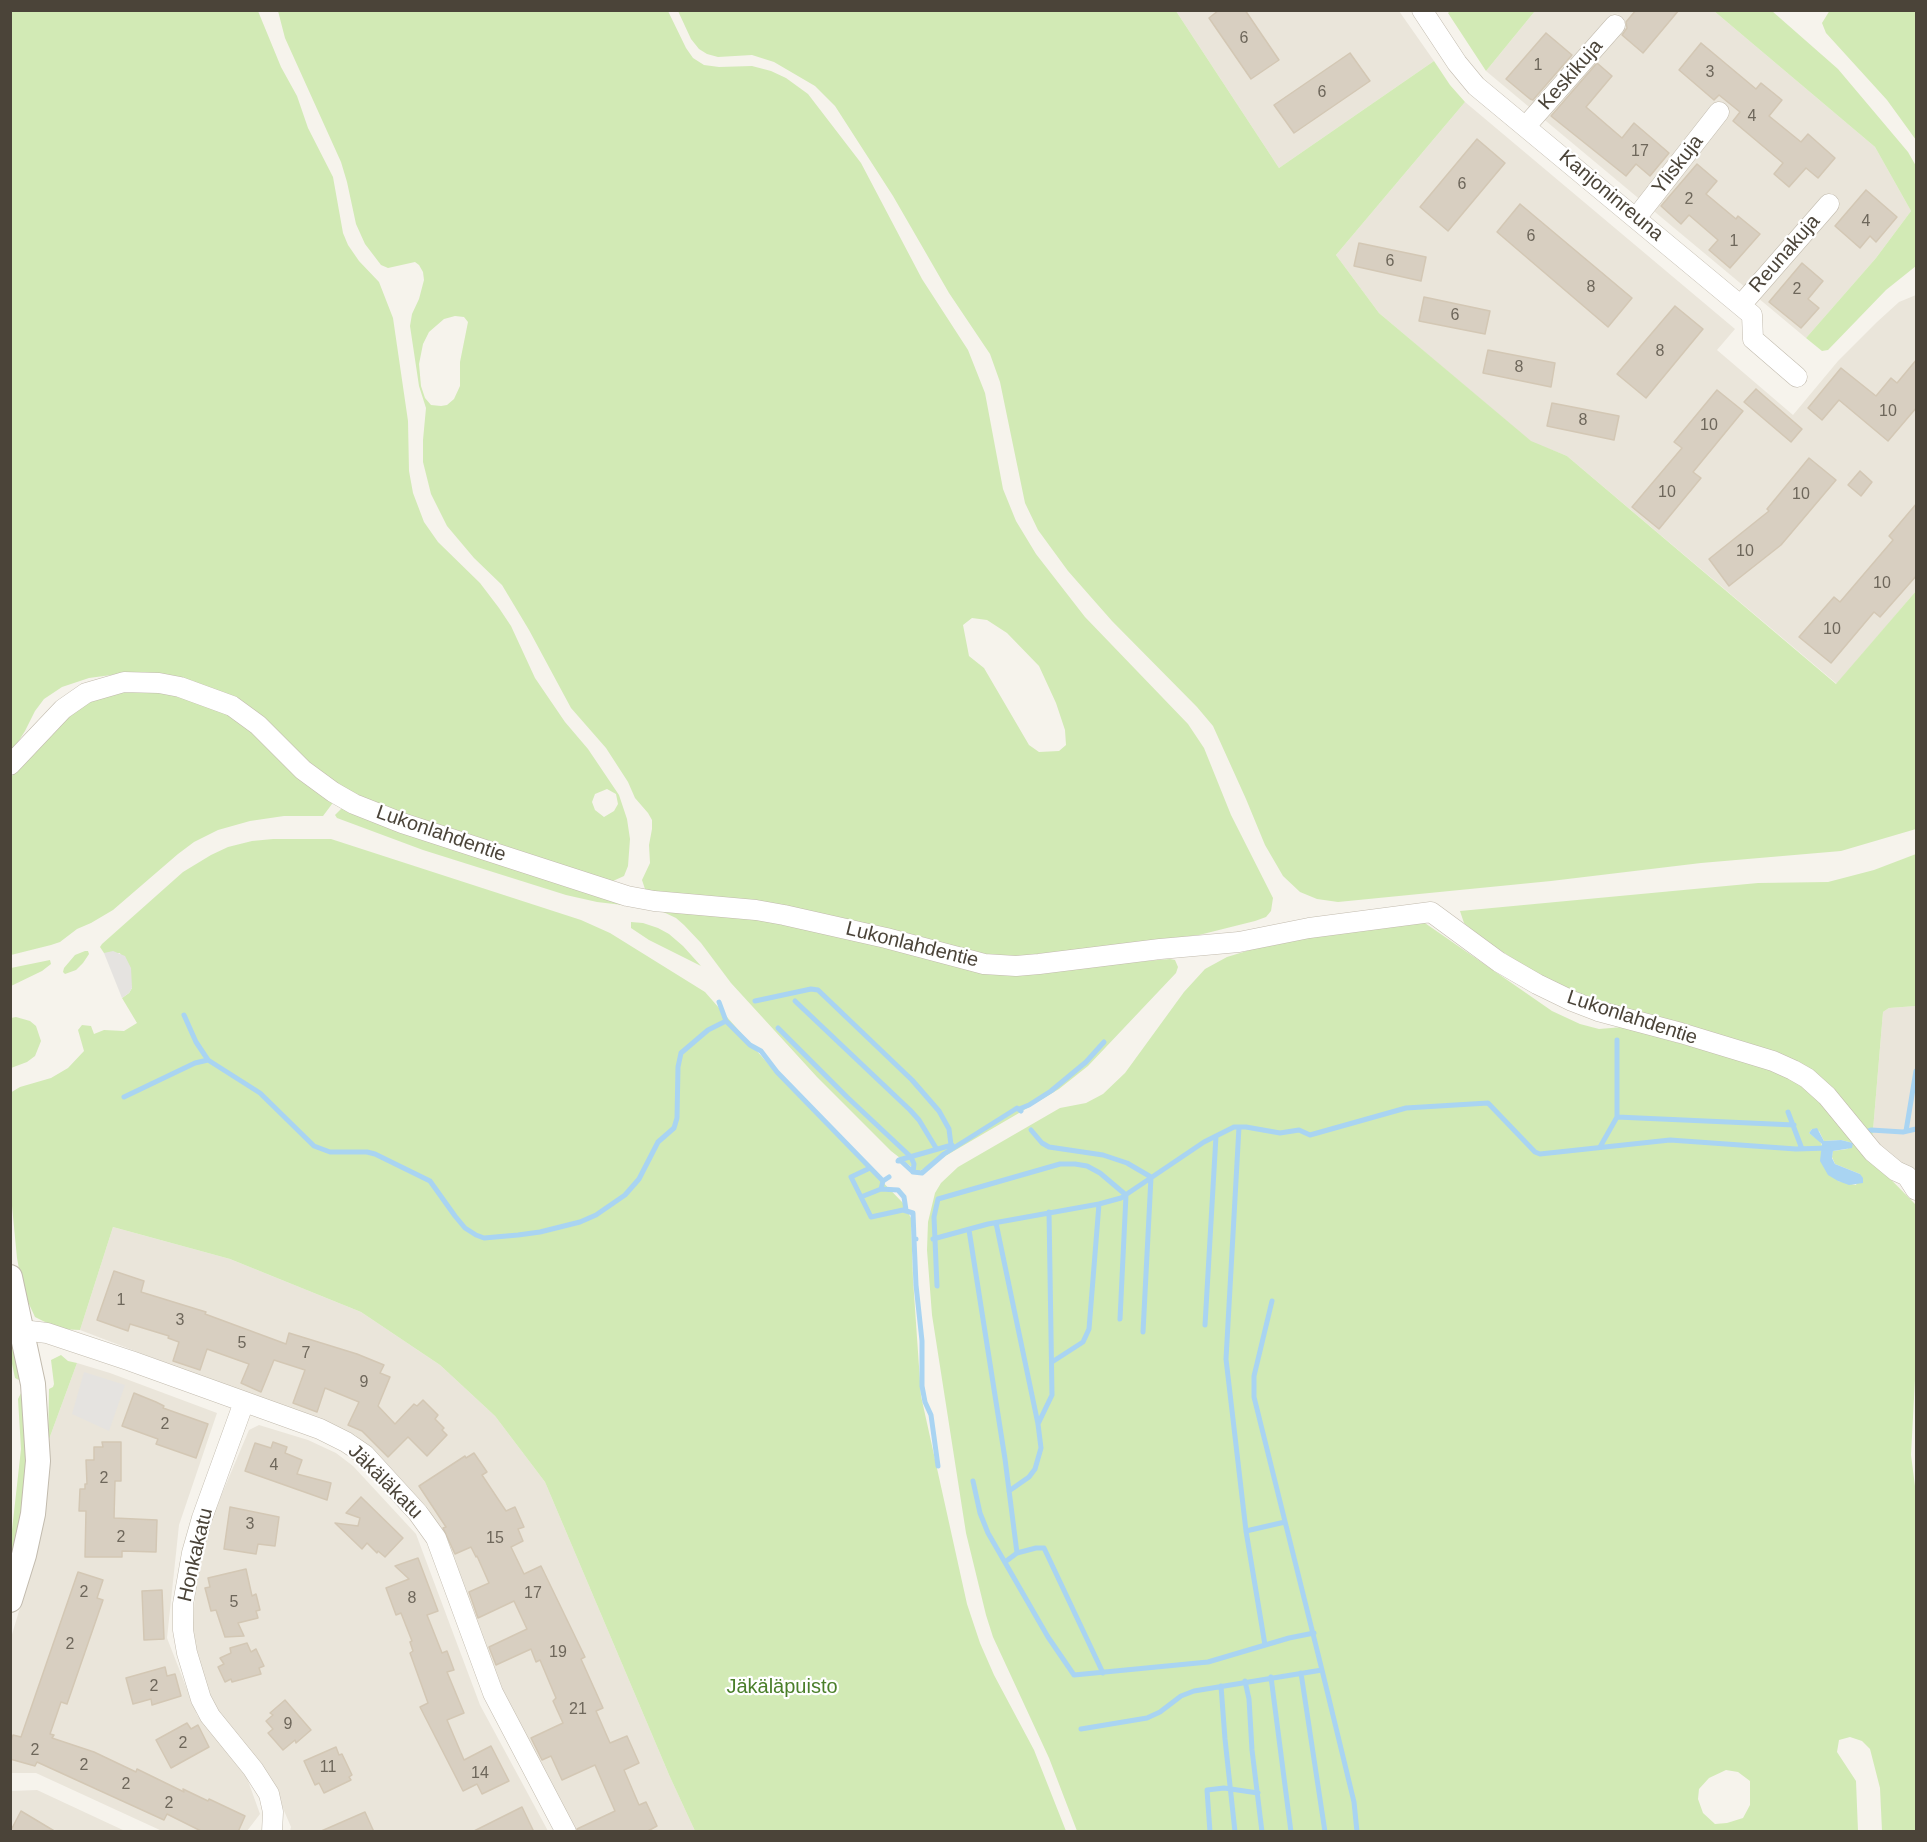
<!DOCTYPE html>
<html>
<head>
<meta charset="utf-8">
<style>
	body { margin:0 }
	#map { position:relative; width:1927px; height:1842px; overflow:hidden; background:#f6f3ec; font-family:Arial,sans-serif }
	canvas { display:block }
	.frame { position:absolute; inset:0; border:12px solid #4b4439; pointer-events:none }
</style>
</head>
<body>
<div id="map">
<canvas width="1927" height="1842"></canvas>
<div class="frame"></div>
</div>
<script>
const context = document.querySelector('canvas').getContext('2d');
context.lineJoin = 'round';
function paint(path, color) {
  context.fillStyle = color;
  context.fill(path, 'evenodd');
}
function toPath(rows) {
  const path = new Path2D();
  for (const r of rows) {
    path.moveTo(r[0], r[1]);
    for (let i = 2; i < r.length; i += 2) path.lineTo(r[i], r[i + 1]);
  }
  return path;
}
function stroke(path, color, width, dash) {
  context.strokeStyle = color;
  context.lineWidth = width;
  context.lineCap = dash ? 'butt' : 'round';
  context.setLineDash(dash || []);
  context.stroke(path);
}
function drawText(font, color, halo, rows, align = 'center') {
  context.font = font + ' Arial,sans-serif';
  context.lineWidth = 4.5;
  context.setLineDash([]);
  context.textBaseline = 'middle';
  context.strokeStyle = halo;
  context.fillStyle = color;
  for (const [text, x, y, turn = 0] of rows) {
    context.save();
    context.translate(x, y);
    context.rotate((+turn || 0) * Math.PI / 180);
    context.textAlign = isNaN(turn) ? turn : align;
    if (halo) context.strokeText(text, 0, 0);
    context.fillText(text, 0, 0);
    context.restore();
  }
}
const residential = toPath([
	[1176,11,1399,11,1434,61,1279,168],
	[1535,11,1714,11,1875,147,1911,211,1876,258,1806,338,1486,71],
	[1465,102,1735,329,1717,350,1793,415,1838,361,1877,322,1899,302,1916,295,1916,591,1837,684,1567,456,1531,442,1379,313,1336,255],
	[1916,1006,1916,1170,1908,1169,1872,1142,1883,1012,1889,1008],
	[113,1227,230,1259,361,1312,440,1365,495,1416,545,1482,670,1777,695,1831,574,1831,491,1669,428,1508,355,1435,80,1330],
	[77,1363,110,1373,217,1413,179,1525,167,1638,197,1715,247,1778,260,1814,247,1831,162,1831,36,1773,11,1773,11,1638,27,1584,48,1442],
	[259,1425,308,1440,336,1453,353,1466,416,1534,480,1705,548,1831,290,1831,291,1827,270,1778,214,1706,205,1685,192,1637,196,1580,207,1529,249,1430],
	[37,1790,125,1831,11,1832,11,1791]
]);
const green = toPath([
	[1451,10,1535,10,1535,11,1486,71,1448,13],
	[1830,10,1916,11,1916,140,1887,100,1826,33,1822,23],
	[11,11,258,11,281,67,297,96,308,128,333,177,343,233,348,245,359,261,379,282,393,318,408,421,409,471,413,493,424,522,438,542,480,583,499,608,511,626,535,678,565,722,588,749,619,795,627,819,630,839,628,866,624,876,613,881,602,881,340,792,224,695,193,681,178,678,143,672,126,673,89,678,62,687,44,699,35,711,25,731,11,753],
	[607,789,616,794,618,804,614,811,604,817,595,810,592,802,595,794],
	[278,11,668,11,686,48,693,58,704,65,719,67,752,66,771,71,786,78,808,94,861,163,922,279,968,350,985,393,1003,489,1016,521,1036,554,1085,617,1188,724,1204,748,1231,815,1273,898,1271,911,1266,917,1255,921,1199,935,1005,959,646,892,642,880,650,863,649,845,652,829,652,820,648,813,635,798,628,782,606,748,571,708,529,630,502,585,474,558,447,526,431,494,423,462,423,440,426,408,419,386,410,326,412,314,419,299,424,280,423,272,419,265,415,262,388,268,381,265,365,244,356,224,347,182,341,162,285,38],
	[455,316,464,317,468,322,460,362,460,386,454,399,447,405,441,406,431,405,425,398,421,386,419,364,423,344,429,332,444,319],
	[972,618,987,620,1007,633,1039,666,1056,703,1065,730,1066,745,1059,751,1039,752,1029,745,984,668,969,656,963,625],
	[678,11,1176,11,1279,168,1434,61,1450,85,1465,102,1336,255,1379,313,1531,441,1567,456,1836,684,1916,591,1916,829,1841,851,1701,863,1551,881,1338,902,1317,899,1300,892,1283,876,1265,845,1246,799,1213,726,1197,707,1112,621,1068,571,1038,530,1025,503,1000,382,990,354,949,293,893,196,835,106,815,86,774,62,752,55,718,57,707,54,699,49,691,39],
	[1714,11,1772,11,1838,69,1908,152,1916,166,1916,266,1886,290,1828,350,1822,351,1806,338,1876,258,1911,211,1875,147],
	[121,691,174,692,228,710,332,801,332,804,323,816,284,816,250,821,218,830,194,842,178,854,113,910,91,923,77,929,60,942,51,945,11,955,11,777,39,748,74,707],
	[343,807,631,906,597,902,566,895,423,850,337,818,335,815],
	[273,839,331,839,581,920,610,933,705,992,771,1067,903,1203,911,1218,913,1279,921,1396,967,1604,980,1643,994,1675,1034,1750,1066,1831,695,1831,670,1777,545,1482,495,1416,440,1365,361,1312,230,1259,113,1227,80,1330,59,1329,35,1317,23,1291,17,1258,12,1206,10,1093,20,1087,51,1078,68,1068,84,1051,78,1030,82,1025,91,1026,94,1034,104,1030,124,1031,137,1023,122,998,129,993,132,988,120,953,104,953,100,947,102,944,183,872,211,855,228,847,252,841],
	[1916,854,1916,1006,1889,1008,1883,1012,1872,1142,1832,1092,1594,1002,1538,975,1483,939,1464,923,1460,911,1758,883,1828,882,1874,870],
	[659,910,764,917,1002,973,1170,959,1175,960,1178,967,1176,973,1088,1066,1059,1089,1019,1113,918,1172,891,1151,817,1077,731,983,701,943,684,925,676,918],
	[1422,921,1552,1011,1580,1024,1599,1029,1623,1027,1783,1073,1812,1094,1850,1138,1915,1204,1916,1360,1911,1455,1916,1494,1916,1831,1882,1831,1880,1788,1870,1749,1862,1741,1850,1737,1839,1740,1837,1752,1856,1781,1858,1831,1077,1831,1049,1758,993,1637,986,1615,966,1533,932,1315,927,1250,928,1222,935,1193,941,1183,958,1167,1060,1108,1086,1103,1103,1094,1125,1073,1184,992,1205,969,1227,957,1273,943],
	[1812,1129,1819,1131,1824,1141,1841,1140,1853,1143,1847,1149,1833,1151,1832,1157,1835,1164,1860,1174,1856,1185,1838,1181,1820,1141,1809,1133],
	[1726,1770,1738,1772,1750,1781,1750,1805,1743,1818,1727,1823,1715,1824,1703,1813,1698,1799,1699,1789,1709,1778],
	[631,922,643,923,658,928,669,934,683,946,701,966,649,940,631,928],
	[85,951,88,951,89,954,83,963,76,970,65,974,63,972,64,968,75,955],
	[50,960,51,964,42,971,11,986,11,968],
	[16,1017,30,1021,36,1026,41,1041,35,1056,27,1062,11,1068,11,1018],
	[10,1328,21,1380,19,1380,15,1378,11,1359],
	[61,1355,68,1361,77,1363,48,1442,49,1389,53,1387,54,1384,51,1360],
	[21,1393,23,1394,27,1485,11,1567,11,1539,21,1449,18,1399]
]);
const parking = toPath([
	[113,951,125,956,131,968,132,988,129,993,122,998,104,953],
	[84,1372,125,1385,109,1431,72,1414]
]);
const water = toPath([
	[1817,1128,1824,1141,1841,1140,1853,1143,1852,1148,1833,1151,1832,1158,1835,1164,1860,1174,1863,1178,1863,1183,1849,1185,1838,1181,1828,1175,1820,1161,1822,1144,1809,1133,1812,1129]
]);
const stream = toPath([
	[755,1001,811,989,818,990,912,1080,939,1111,949,1129,951,1145],
	[795,1001,910,1110,919,1120,936,1148],
	[719,1002,726,1021],
	[184,1015,196,1042,208,1060],
	[778,1028,847,1097,911,1157,914,1164,913,1172],
	[1617,1040,1617,1117],
	[124,1097,195,1063,208,1060,260,1093,314,1146,330,1152,367,1152,375,1154,430,1181,455,1216,465,1228,476,1235,484,1238,518,1235,540,1232,580,1222,596,1215,625,1195,639,1179,658,1142,674,1128,677,1118,678,1067,681,1053,708,1030,726,1021,750,1045,761,1051,777,1072,883,1181],
	[1019,1109,1029,1105,1051,1091,1086,1062,1104,1042],
	[1788,1112,1802,1149],
	[1239,1127,1226,1359,1246,1531,1265,1645],
	[1031,1130,1042,1143,1049,1147,1103,1155,1127,1163,1151,1177,1143,1332],
	[1906,1131,1916,1071],
	[1865,1132,1871,1130,1903,1132,1916,1129],
	[1600,1147,1617,1117,1794,1125],
	[899,1160,952,1145],
	[898,1161,901,1161,913,1172,922,1173,944,1154,1014,1110,1017,1108,1021,1111],
	[870,1168,851,1177,871,1217,903,1210,913,1213,914,1239,916,1239],
	[881,1189,898,1190,904,1197,906,1210],
	[861,1197,881,1189,883,1181,889,1177],
	[996,1223,1038,1424,1041,1448,1035,1469,1029,1477,1009,1491],
	[969,1230,1005,1459,1017,1553],
	[914,1239,916,1285,922,1341,922,1386,925,1402,931,1415,938,1466],
	[933,1239,988,1224,1099,1204,1121,1198,1204,1142,1234,1127,1246,1127,1280,1133,1299,1130,1310,1135,1406,1108,1488,1103,1535,1152,1540,1154,1670,1140,1796,1149,1828,1148],
	[937,1286,934,1217,938,1199,1060,1164,1075,1164,1087,1166,1100,1173,1126,1195,1120,1319],
	[1205,1325,1216,1136],
	[1052,1362,1083,1342,1089,1329,1099,1204],
	[1038,1424,1052,1395,1049,1212],
	[973,1481,980,1513,988,1533,1048,1637,1074,1675,1208,1662,1289,1638,1314,1633],
	[1246,1531,1285,1522],
	[1005,1562,1017,1553,1036,1548,1044,1548,1103,1673],
	[1322,1670,1354,1802,1357,1832],
	[1301,1673,1325,1832],
	[1271,1677,1291,1832],
	[1245,1681,1249,1699,1252,1750,1262,1832],
	[1221,1686,1225,1739,1235,1832],
	[1081,1729,1147,1718,1160,1712,1181,1696,1194,1691,1322,1670,1254,1397,1254,1376,1272,1301],
	[1210,1832,1207,1790,1224,1788,1258,1793]
]);
const building = toPath([
	[1219,10,1245,10,1279,60,1251,79,1209,18,1219,10],
	[1636,10,1679,10,1643,53,1622,35,1627,28,1626,22,1636,10],
	[1546,33,1572,55,1533,100,1530,99,1506,79,1546,33],
	[1701,43,1756,89,1761,83,1782,100,1769,116,1801,142,1808,134,1835,158,1818,178,1806,168,1789,187,1774,174,1783,163,1733,121,1740,112,1719,95,1714,100,1679,70,1701,43],
	[1350,53,1370,81,1294,133,1274,105,1350,53],
	[1597,63,1612,76,1586,107,1622,138,1634,123,1669,153,1650,176,1636,164,1626,176,1551,116,1597,63],
	[1477,139,1505,163,1448,231,1420,207,1477,139],
	[1697,164,1717,181,1706,194,1736,219,1738,216,1760,234,1730,268,1709,250,1718,240,1689,215,1681,224,1661,206,1697,164],
	[1866,190,1897,217,1876,242,1870,236,1860,248,1835,226,1866,190],
	[1520,204,1632,298,1608,327,1497,232,1520,204],
	[1359,243,1426,257,1421,281,1354,266,1359,243],
	[1802,263,1823,281,1808,299,1819,308,1801,328,1769,302,1802,263],
	[1424,297,1490,311,1485,334,1419,321,1424,297],
	[1675,306,1703,329,1646,398,1617,374,1675,306],
	[1488,350,1555,363,1551,387,1483,373,1488,350],
	[1917,359,1917,407,1888,441,1839,400,1822,420,1808,408,1841,368,1876,396,1891,378,1897,383,1917,359],
	[1756,389,1802,429,1791,442,1744,402,1756,389],
	[1717,390,1743,411,1693,472,1701,478,1659,529,1632,507,1682,448,1674,442,1717,390],
	[1552,403,1619,416,1614,440,1547,426,1552,403],
	[1809,458,1836,480,1781,545,1729,586,1709,559,1769,511,1767,509,1809,458],
	[1860,471,1872,482,1861,496,1848,485,1860,471],
	[1917,503,1917,575,1880,617,1874,612,1831,663,1799,637,1834,597,1840,602,1893,540,1889,536,1917,503],
	[114,1271,144,1281,141,1292,206,1312,205,1314,286,1344,289,1333,357,1354,384,1365,380,1373,390,1377,378,1406,395,1424,414,1404,417,1406,423,1400,438,1415,435,1419,444,1428,442,1430,447,1435,427,1456,408,1437,388,1457,362,1431,348,1425,359,1402,325,1388,317,1412,293,1403,305,1370,274,1360,261,1392,241,1383,249,1364,207,1349,200,1370,173,1361,179,1342,168,1338,169,1336,130,1324,128,1331,97,1320,114,1271],
	[134,1393,156,1402,164,1406,163,1408,208,1424,196,1458,156,1444,158,1439,122,1426,134,1393],
	[102,1442,121,1442,121,1481,115,1481,114,1518,157,1520,156,1552,122,1551,122,1557,85,1557,86,1511,79,1511,80,1489,85,1489,85,1484,87,1484,86,1460,94,1460,94,1447,103,1447,102,1442],
	[273,1442,287,1447,285,1453,302,1460,297,1474,331,1483,327,1500,245,1471,255,1443,271,1448,273,1442],
	[474,1453,487,1472,482,1475,506,1511,515,1507,524,1527,518,1529,523,1541,511,1547,524,1574,541,1566,585,1657,581,1659,603,1708,596,1711,610,1743,627,1736,639,1763,624,1770,639,1805,646,1802,657,1826,646,1832,578,1832,577,1829,615,1811,595,1765,562,1780,551,1756,542,1760,531,1738,563,1723,553,1701,556,1698,540,1660,536,1662,531,1649,496,1665,489,1647,527,1629,514,1601,478,1618,469,1592,489,1583,477,1556,476,1557,471,1547,455,1554,443,1528,446,1527,419,1486,465,1456,466,1458,474,1453],
	[361,1497,403,1538,385,1557,378,1551,377,1553,367,1543,362,1549,335,1523,358,1526,360,1518,346,1513,361,1497],
	[230,1507,279,1517,275,1546,258,1544,256,1554,224,1549,230,1507],
	[418,1558,438,1611,427,1615,442,1653,447,1651,454,1670,447,1672,464,1713,447,1720,464,1760,491,1746,509,1781,482,1794,477,1784,463,1791,420,1707,428,1703,410,1653,413,1651,410,1642,412,1641,401,1613,396,1615,386,1588,409,1579,395,1566,418,1558],
	[246,1569,252,1596,256,1594,260,1610,256,1611,258,1618,238,1623,244,1636,225,1637,216,1610,211,1611,205,1588,210,1587,208,1578,246,1569],
	[78,1572,103,1580,97,1598,103,1600,67,1704,61,1702,50,1734,54,1735,52,1738,94,1752,136,1772,137,1769,184,1792,183,1789,208,1801,209,1799,245,1816,238,1832,203,1832,167,1814,164,1820,37,1762,35,1766,10,1759,10,1744,13,1735,21,1737,78,1572],
	[162,1590,164,1639,144,1640,142,1591,162,1590],
	[247,1643,251,1652,256,1649,264,1666,259,1668,261,1674,232,1682,231,1679,225,1682,218,1667,224,1664,220,1658,231,1653,230,1648,247,1643],
	[165,1667,167,1676,175,1674,181,1696,152,1705,151,1699,133,1704,126,1678,165,1667],
	[285,1700,311,1730,296,1743,295,1740,283,1750,268,1733,273,1729,266,1721,273,1715,270,1713,285,1700],
	[187,1723,191,1729,198,1725,209,1747,171,1768,156,1740,187,1723],
	[336,1747,339,1755,342,1754,352,1775,349,1777,351,1780,324,1793,319,1783,315,1785,304,1761,336,1747],
	[522,1807,534,1832,472,1832,522,1807],
	[21,1811,56,1832,10,1832,21,1811],
	[365,1812,374,1832,319,1832,365,1812]
]);
const minor = toPath([
	[1422,10,1457,63,1476,86,1752,315,1753,339,1797,377],
	[1526,126,1615,25],
	[1636,218,1719,112],
	[1741,305,1829,204],
	[10,765,63,709,86,693,124,682,159,683,180,687,232,706,258,725,303,770,333,792,354,804,402,823,627,896,654,901,756,910,784,915,886,938,984,964,1016,966,1039,964,1160,949,1239,942,1309,928,1431,912,1499,962,1537,984,1572,1001,1598,1011,1681,1033,1773,1061,1793,1070,1807,1078,1827,1096,1873,1152,1896,1171,1907,1176,1916,1190],
	[22,1330,47,1333,131,1361,320,1429,346,1442,365,1455,418,1513,436,1538,493,1693,566,1832],
	[244,1402,202,1518,192,1553,183,1604,183,1630,187,1653,201,1699,210,1716,253,1769,269,1794,273,1812,272,1832]
]);
const tertiary = toPath([
	[10,1277,33,1384,38,1461,33,1514,24,1555,10,1600]
]);
const numberNames = [
	["6",1244,39],
	["1",1538,66],
	["3",1710,73],
	["6",1322,93],
	["4",1752,117],
	["17",1640,152],
	["6",1462,185],
	["2",1689,200],
	["4",1866,222],
	["6",1531,237],
	["1",1734,242],
	["6",1390,262],
	["8",1591,288],
	["2",1797,290],
	["6",1455,316],
	["8",1660,352],
	["8",1519,368],
	["10",1888,412],
	["8",1583,421],
	["10",1709,426],
	["10",1667,493],
	["10",1801,495],
	["10",1745,552],
	["10",1882,584],
	["10",1832,630],
	["1",121,1301],
	["3",180,1321],
	["5",242,1344],
	["7",306,1354],
	["9",364,1383],
	["2",165,1425],
	["4",274,1466],
	["2",104,1479],
	["3",250,1525],
	["2",121,1538],
	["15",495,1539],
	["2",84,1593],
	["17",533,1594],
	["8",412,1599],
	["5",234,1603],
	["2",70,1645],
	["19",558,1653],
	["2",154,1687],
	["21",578,1710],
	["9",288,1725],
	["2",183,1744],
	["2",35,1751],
	["2",84,1766],
	["11",328,1768],
	["14",480,1774],
	["2",126,1785],
	["2",169,1804]
];
const streetNames = [
	["Keskikuja",1571,75,-49],
	["Yliskuja",1678,165,-52],
	["Kanjoninreuna",1611,196,40],
	["Reunakuja",1785,254,-49],
	["Lukonlahdentie",441,834,19],
	["Lukonlahdentie",912,945,14],
	["Lukonlahdentie",1632,1018,18],
	["Jäkäläkatu",385,1482,45],
	["Honkakatu",196,1555,-77]
];
const parkNames = [
	["Jäkäläpuisto",782,1687]
];
paint(residential, '#eae5da');
paint(green, '#d2eab5');
paint(parking, '#e5e3e0');
paint(water, '#a9d4f2');
stroke(stream, '#a9d4f2', 5);
paint(building, '#d8cfc1');
stroke(building, '#d3c7b4', 1.5);
stroke(minor, '#c2bbae', 21);
stroke(tertiary, '#c2bbae', 26);
stroke(minor, '#fff', 20);
stroke(tertiary, '#fff', 24);
drawText('16px', '#6e675b', null, numberNames);
drawText('20px', '#4b4439', '#fff', streetNames);
drawText('20px', '#4a7f2a', '#fff', parkNames);
</script>
</body>
</html>
